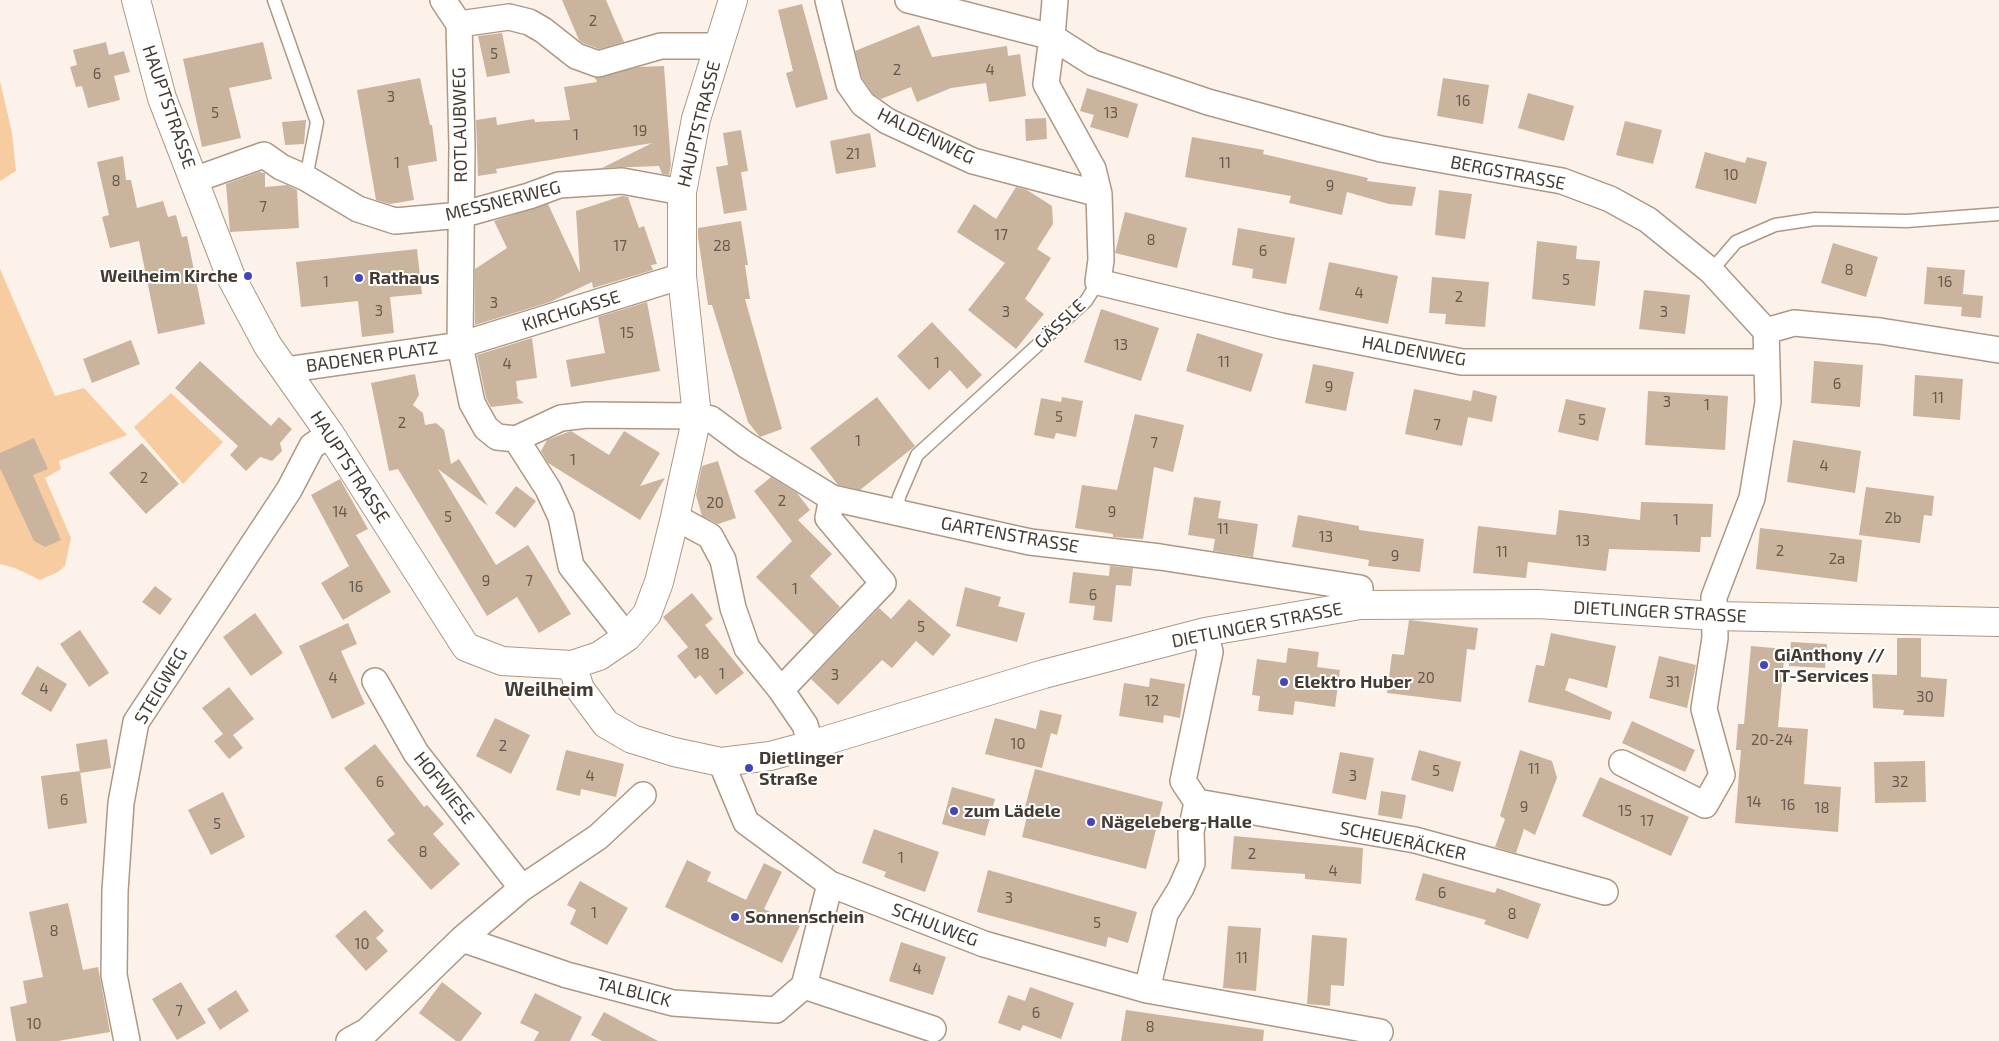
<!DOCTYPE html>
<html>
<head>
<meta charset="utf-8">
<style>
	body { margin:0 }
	canvas { display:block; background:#fcf2e9 }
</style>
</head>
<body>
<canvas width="1999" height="1041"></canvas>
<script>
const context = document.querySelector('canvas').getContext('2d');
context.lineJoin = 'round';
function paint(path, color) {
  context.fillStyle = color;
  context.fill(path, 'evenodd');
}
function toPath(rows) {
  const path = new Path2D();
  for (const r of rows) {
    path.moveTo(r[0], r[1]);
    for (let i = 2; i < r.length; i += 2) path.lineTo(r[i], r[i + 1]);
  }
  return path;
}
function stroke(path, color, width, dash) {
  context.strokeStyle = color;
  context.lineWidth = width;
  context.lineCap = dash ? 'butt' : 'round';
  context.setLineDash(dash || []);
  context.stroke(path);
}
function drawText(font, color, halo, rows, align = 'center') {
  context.font = font + ' "Exo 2",sans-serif';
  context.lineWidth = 4;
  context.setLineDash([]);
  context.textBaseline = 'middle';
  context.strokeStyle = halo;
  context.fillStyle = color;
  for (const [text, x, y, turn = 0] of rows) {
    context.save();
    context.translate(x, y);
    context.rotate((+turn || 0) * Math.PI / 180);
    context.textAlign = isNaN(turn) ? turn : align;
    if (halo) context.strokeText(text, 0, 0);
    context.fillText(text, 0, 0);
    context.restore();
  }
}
const green = toPath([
	[0,81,12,133,16,171,0,181],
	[0,269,55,396,84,388,127,435,59,461,61,469,45,478,71,538,65,566,58,572,40,580,15,568,0,564],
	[171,393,223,442,183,484,134,427]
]);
const building = toPath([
	[562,0,606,0,624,42,599,49,583,43,579,40],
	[802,4,828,99,796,108,786,73,793,71,778,10],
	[919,25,932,57,1007,46,1008,56,1020,54,1026,96,989,102,986,83,951,88,917,102,911,87,881,99,873,94,862,78,855,51],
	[502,33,510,73,487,77,478,36],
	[106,42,109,55,124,51,130,72,114,76,120,100,88,108,82,86,76,87,70,67,77,65,73,50],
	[263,42,272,79,229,88,241,138,202,147,183,59],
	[664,66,671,165,669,175,662,174,659,166,602,168,652,143,496,169,497,173,478,176,476,120,496,117,497,125,534,119,535,122,570,120,564,87,597,82,595,78,638,67],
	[420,78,430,125,432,125,437,161,408,166,414,200,390,204,376,200,357,90],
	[1443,78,1489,85,1483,124,1437,116],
	[1087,88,1138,104,1128,138,1090,127,1094,115,1080,111],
	[1528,93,1574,106,1564,141,1518,128],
	[1046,118,1047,139,1026,141,1025,119],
	[306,120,304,144,285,145,282,122],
	[1625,121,1662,130,1653,164,1616,155],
	[741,130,748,171,741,172,747,210,724,214,716,167,728,165,723,133],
	[870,133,876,167,836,174,830,141],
	[1192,137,1264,150,1263,154,1368,178,1367,181,1416,187,1412,206,1389,204,1347,192,1342,215,1289,203,1291,196,1185,177],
	[1705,152,1745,163,1747,157,1767,162,1756,204,1695,188],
	[123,156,126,180,131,180,137,208,163,201,168,217,176,215,182,237,187,236,205,324,158,334,139,241,110,248,102,217,109,215,97,162],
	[259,172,265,173,265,187,287,185,297,190,299,228,230,232,226,184],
	[1016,187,1027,190,1052,206,1053,224,1037,249,1051,258,1025,299,1044,314,1016,349,968,310,1005,263,957,232,974,204,996,219],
	[1439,190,1472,194,1465,239,1435,235],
	[622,196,628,197,639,228,644,226,657,264,651,265,653,270,593,288,592,282,550,302,475,325,475,269,507,248,494,221,548,204,580,273,576,211],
	[1125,212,1187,228,1177,268,1115,253],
	[741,221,748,265,745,265,750,299,745,299,782,429,760,437,748,422,712,305,708,305,698,237,698,228],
	[1238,228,1295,238,1286,284,1252,278,1253,269,1232,265],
	[1537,241,1577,246,1576,259,1600,261,1595,306,1532,299],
	[1833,243,1878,257,1866,297,1821,283],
	[417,249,422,294,390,297,394,333,362,337,358,301,301,307,296,262],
	[1329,262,1398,276,1388,324,1319,310],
	[1927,267,1965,270,1962,303,1963,294,1983,296,1981,318,1961,316,1962,307,1924,304],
	[1432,277,1489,282,1485,327,1445,324,1446,314,1429,313],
	[1644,290,1690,295,1685,334,1639,329],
	[647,302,660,371,571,387,566,360,605,353,598,317],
	[1101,309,1159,328,1141,381,1084,362],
	[932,322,982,375,967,389,950,370,929,390,897,356],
	[1197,333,1263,354,1251,392,1186,371],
	[532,338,537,378,516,381,518,397,516,397,524,403,491,407,486,398,477,355],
	[131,340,140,364,92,383,83,359],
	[200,361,271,426,279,417,292,429,280,443,282,451,272,461,260,457,246,471,230,455,238,446,175,388],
	[1814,361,1863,365,1860,407,1811,403],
	[1313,364,1354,372,1346,411,1305,403],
	[415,374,419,395,413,405,423,413,425,425,436,423,444,430,451,464,459,459,488,506,438,469,496,565,528,545,571,614,539,633,517,597,487,616,398,469,389,471,371,383],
	[1915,375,1963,379,1960,420,1913,416],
	[1414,389,1471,401,1473,390,1497,396,1492,422,1468,417,1462,446,1405,434],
	[1648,391,1728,396,1725,450,1645,445],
	[877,397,915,446,860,490,838,485,810,448],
	[1062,397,1083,401,1076,437,1056,433,1054,439,1034,435,1041,398,1061,402],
	[1566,399,1606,408,1598,441,1558,432],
	[1135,414,1184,425,1173,472,1154,467,1143,539,1113,537,1113,534,1075,528,1082,485,1117,490],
	[571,431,609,455,624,431,660,453,640,486,665,478,640,520,548,463,541,451,547,440],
	[34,438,48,469,33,475,61,540,45,547,34,541,0,468,0,453],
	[1793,440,1861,451,1855,493,1787,482],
	[142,443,179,484,146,514,109,473],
	[718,461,736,518,718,524,702,516,696,495,702,466],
	[771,477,797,493,810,510,798,520,832,554,810,576,840,607,814,635,756,577,792,541,754,491],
	[340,479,368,529,356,535,391,592,343,620,321,583,349,566,311,495],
	[516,486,536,501,515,528,495,513],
	[1866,487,1934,496,1932,516,1924,515,1920,543,1859,535],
	[1194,497,1221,501,1218,518,1258,524,1253,557,1213,551,1215,539,1188,535],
	[1641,502,1713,504,1711,537,1701,537,1700,552,1609,549,1606,571,1528,562,1526,578,1473,573,1478,526,1556,535,1559,510,1640,520],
	[1298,515,1359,526,1359,530,1424,539,1420,572,1368,566,1369,560,1292,547],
	[1760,528,1862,540,1857,582,1756,569],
	[1110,566,1133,568,1131,586,1116,585,1112,622,1093,620,1095,606,1069,603,1073,572,1109,576],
	[155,586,172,599,160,615,142,602],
	[965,587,1001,597,998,606,1025,613,1017,642,956,626],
	[692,593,713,619,705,625,744,673,716,695,700,675,695,679,677,656,688,647,663,617],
	[909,599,951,635,933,656,916,641,892,668,882,660,838,705,811,679,879,608,891,619],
	[255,613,283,653,251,676,223,637],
	[1409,620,1478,628,1475,650,1467,649,1461,702,1387,693,1392,654,1404,655],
	[348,623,357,644,341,651,365,704,332,719,299,646],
	[80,630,109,673,89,687,60,644],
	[1551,633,1616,646,1607,688,1569,678,1565,690,1612,712,1610,720,1528,702,1536,665,1544,666],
	[1897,638,1921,638,1921,677,1947,679,1944,717,1903,715,1904,710,1873,708,1872,674,1897,675],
	[1791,642,1827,644,1825,668,1789,666],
	[1751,646,1785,649,1778,727,1808,729,1804,784,1841,787,1838,832,1735,823,1741,750,1736,750,1738,724,1744,724],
	[1288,648,1319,652,1317,667,1340,670,1335,707,1295,701,1293,715,1258,711,1260,696,1252,695,1257,659,1286,663],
	[1659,656,1696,665,1687,708,1649,698],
	[37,666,67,684,51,712,21,694],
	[1150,678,1185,684,1180,718,1164,715,1163,723,1119,716,1124,683,1149,687],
	[229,687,254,719,233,735,243,748,229,759,214,741,223,734,202,708],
	[1040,710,1062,715,1057,735,1051,733,1042,768,985,754,995,718,1036,729],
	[495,718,530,735,511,774,476,756],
	[1632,721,1695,750,1685,772,1622,743],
	[107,739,111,768,80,773,76,744],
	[375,744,424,807,427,805,444,824,433,834,460,864,431,890,387,840,395,834,344,768],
	[566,750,624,764,616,797,581,789,580,796,556,790],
	[1419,750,1461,762,1453,792,1411,780],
	[1520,750,1552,761,1557,778,1535,835,1524,829,1516,853,1495,847,1505,819,1500,816],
	[1340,752,1374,758,1366,800,1332,793],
	[1925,761,1926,802,1875,803,1874,762],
	[1035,769,1163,802,1146,869,1022,837,1029,808,1025,807],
	[80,771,87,823,48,829,41,776],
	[1600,777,1689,817,1671,856,1582,816],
	[952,787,995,799,985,836,942,824],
	[1381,791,1406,795,1402,819,1378,815],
	[223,792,245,837,211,855,188,810],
	[874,829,939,852,925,892,884,877,886,872,862,863],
	[1234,836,1363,848,1361,884,1305,879,1305,874,1231,869],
	[687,860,711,872,707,881,746,900,764,863,782,872,764,909,800,926,782,963,665,907],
	[988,870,1137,912,1128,943,1108,937,1106,947,977,912],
	[1423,873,1495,893,1497,888,1541,904,1528,939,1484,924,1486,920,1415,900],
	[580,881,628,908,607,945,570,924,576,910,567,905],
	[68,903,83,970,98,967,110,1032,58,1041,16,1041,10,1007,27,1003,23,981,43,977,29,912],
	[365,910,384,931,376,938,388,951,366,971,335,936],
	[1228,926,1261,928,1256,991,1223,988],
	[1312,935,1347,938,1344,986,1331,985,1330,1006,1307,1004],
	[901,942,946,957,933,995,889,981],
	[181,982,206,1023,177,1040,152,999],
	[442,982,482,1013,461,1041,456,1041,419,1013],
	[1030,987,1074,1003,1061,1039,1023,1025,1020,1031,998,1023,1008,995,1025,1001],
	[236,990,249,1011,220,1030,207,1009],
	[535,993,582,1017,570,1041,534,1041,539,1032,520,1023],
	[1126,1010,1264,1030,1263,1041,1121,1041],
	[604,1012,658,1041,602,1041,591,1035]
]);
const service = toPath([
	[274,0,317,122,306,178],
	[1711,271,1736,242,1775,225,1815,219,1907,221,1999,214],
	[897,513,899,497,917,455,1086,301,1098,282]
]);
const minor = toPath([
	[443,0,459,24,462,146,460,345,472,403,486,428,497,437,516,439,548,489,561,517,571,566,627,637],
	[828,0,849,84,863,104,887,121,973,161,1099,194],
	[908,0,1052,37,1046,84,1093,169,1099,194,1101,260,1098,282,1281,326,1462,362,1767,362],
	[1055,0,1052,37,1093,63,1208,102,1381,149,1562,181,1610,199,1648,220,1711,271,1766,331,1768,402,1752,498,1714,597,1715,638,1704,709,1722,775,1705,805,1622,763],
	[459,24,509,17,529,22,543,30,576,56,598,64,661,46,718,46],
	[194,180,264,155,281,167,306,178,358,209,395,221,461,215,529,196,559,185,622,181,682,192],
	[1766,331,1794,323,1880,331,1999,350],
	[285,370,460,345,682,276],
	[516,439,561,418,587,415,697,416,711,419,746,445,832,498,1030,542,1160,557,1360,588,1360,605],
	[675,517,710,536,723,560,733,608,747,648,781,690,805,725,811,745],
	[375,681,416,753,522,888],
	[781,690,883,583,828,518,832,498],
	[721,762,746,822,830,884,984,944,1147,990,1165,914,1181,888,1192,863,1191,832,1197,802,1183,781,1210,652,1205,632],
	[1197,802,1415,840,1605,892],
	[462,939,567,975,673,1003,776,1010,804,986,830,884],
	[804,986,933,1029],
	[1147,990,1380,1032],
	[127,1041,114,975,115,891,121,803,136,722,289,490,312,446,330,434],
	[349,1041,367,1031,462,939,522,888,598,837,643,795]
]);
const tertiary = toPath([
	[136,0,162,98,231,277,268,346,330,434,466,647,502,661,572,665,599,656,627,637,647,614,659,582,675,517,697,416,682,276,682,192,696,119,733,0],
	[572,665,580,689,606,724,632,739,674,752,721,762,770,756,811,745,1044,674,1205,632,1360,605,1538,604,1715,616,1999,622]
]);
const markers = [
	[248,276,5,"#4545bb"],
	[359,278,5,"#4545bb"],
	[1764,665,5,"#4545bb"],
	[1284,682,5,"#4545bb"],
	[749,768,5,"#4545bb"],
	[954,811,5,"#4545bb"],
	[1091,822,5,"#4545bb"],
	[735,917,5,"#4545bb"]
];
const numberNames = [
	["2",593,21],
	["5",494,54],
	["2",897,70],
	["4",990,70],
	["6",97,74],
	["3",391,97],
	["16",1463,101],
	["5",215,113],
	["13",1111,113],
	["19",640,131],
	["1",576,135],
	["21",853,154],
	["1",397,163],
	["11",1225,163],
	["10",1731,175],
	["8",116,181],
	["9",1330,186],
	["7",263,207],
	["17",1001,235],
	["8",1151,240],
	["17",620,246],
	["28",722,246],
	["6",1263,251],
	["8",1849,270],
	["5",1566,280],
	["1",326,282],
	["16",1945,282],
	["4",1359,293],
	["2",1459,297],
	["3",494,303],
	["3",379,311],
	["3",1006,312],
	["3",1664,312],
	["15",627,333],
	["13",1121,345],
	["11",1224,362],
	["1",937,363],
	["4",507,364],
	["6",1837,384],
	["9",1329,387],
	["11",1938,398],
	["3",1667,402],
	["1",1707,405],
	["5",1059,417],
	["5",1582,420],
	["2",402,423],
	["7",1437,425],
	["1",858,441],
	["7",1154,443],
	["1",573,460],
	["4",1824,466],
	["2",144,478],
	["2",782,501],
	["20",715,503],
	["14",340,512],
	["9",1112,512],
	["5",448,517],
	["2b",1893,518],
	["1",1676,520],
	["11",1223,529],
	["13",1326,537],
	["13",1583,541],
	["2",1780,551],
	["11",1502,552],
	["9",1395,556],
	["2a",1837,559],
	["9",486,581],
	["7",529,581],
	["16",356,587],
	["1",795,589],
	["6",1093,595],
	["5",921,627],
	["18",702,654],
	["1",722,674],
	["3",835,675],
	["4",333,678],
	["20",1426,678],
	["31",1673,682],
	["4",44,689],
	["30",1925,697],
	["12",1152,701],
	["20-24",1772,740],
	["10",1018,744],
	["2",503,746],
	["11",1534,769],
	["5",1436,771],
	["4",590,776],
	["3",1353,776],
	["6",380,782],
	["32",1900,782],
	["6",64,800],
	["14",1754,802],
	["16",1788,805],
	["9",1524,807],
	["18",1822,808],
	["15",1625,811],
	["17",1647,821],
	["5",217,824],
	["8",423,852],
	["2",1252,854],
	["1",901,858],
	["4",1333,871],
	["6",1442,893],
	["3",1009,898],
	["1",594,913],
	["8",1512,914],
	["5",1097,923],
	["8",54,931],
	["10",362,944],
	["11",1242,958],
	["4",917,969],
	["7",179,1011],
	["6",1036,1013],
	["10",34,1024],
	["8",1150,1027]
];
const streetNames = [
	["HAUPTSTRASSE",169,107,71],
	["HAUPTSTRASSE",699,124,-76],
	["ROTLAUBWEG",460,125,-91],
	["HALDENWEG",926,136,26],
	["BERGSTRASSE",1508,173,11],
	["MESSNERWEG",503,201,-14],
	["KIRCHGASSE",571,311,-17],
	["GÄSSLE",1060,324,-44],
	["HALDENWEG",1414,351,10],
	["BADENER PLATZ",372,357,-8],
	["HAUPTSTRASSE",350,467,57],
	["GARTENSTRASSE",1010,535,10],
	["DIETLINGER STRASSE",1660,612,3],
	["DIETLINGER STRASSE",1257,625,-11],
	["STEIGWEG",161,686,-59],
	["HOFWIESE",444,788,52],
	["SCHEUERÄCKER",1403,841,12],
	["SCHULWEG",935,925,21],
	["TALBLICK",634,992,14]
];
const poiNames = [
	["Weilheim Kirche",238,276,"right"],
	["Rathaus",369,278],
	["GiAnthony //",1774,655],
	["IT-Services",1774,676],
	["Elektro Huber",1294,682],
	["Dietlinger",759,758],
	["Straße",759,779],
	["zum Lädele",964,811],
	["Nägeleberg-Halle",1101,822],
	["Sonnenschein",745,917]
];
const quarterNames = [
	["Weilheim",549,689]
];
paint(green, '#f8cca1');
paint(building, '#cab49e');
stroke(service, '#ae9883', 15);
stroke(minor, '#ae9883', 28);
stroke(tertiary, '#ae9883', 30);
stroke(service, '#fff', 12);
stroke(minor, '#fff', 25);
stroke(tertiary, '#fff', 28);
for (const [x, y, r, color] of markers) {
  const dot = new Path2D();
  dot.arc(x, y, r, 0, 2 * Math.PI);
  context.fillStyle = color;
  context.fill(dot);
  stroke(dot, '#fff', 2);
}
drawText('15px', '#66594d', null, numberNames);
drawText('18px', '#443b32', '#fff', streetNames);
drawText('bold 18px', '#443b32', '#fff', poiNames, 'left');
drawText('bold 20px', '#443b32', '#fff', quarterNames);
</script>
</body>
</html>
